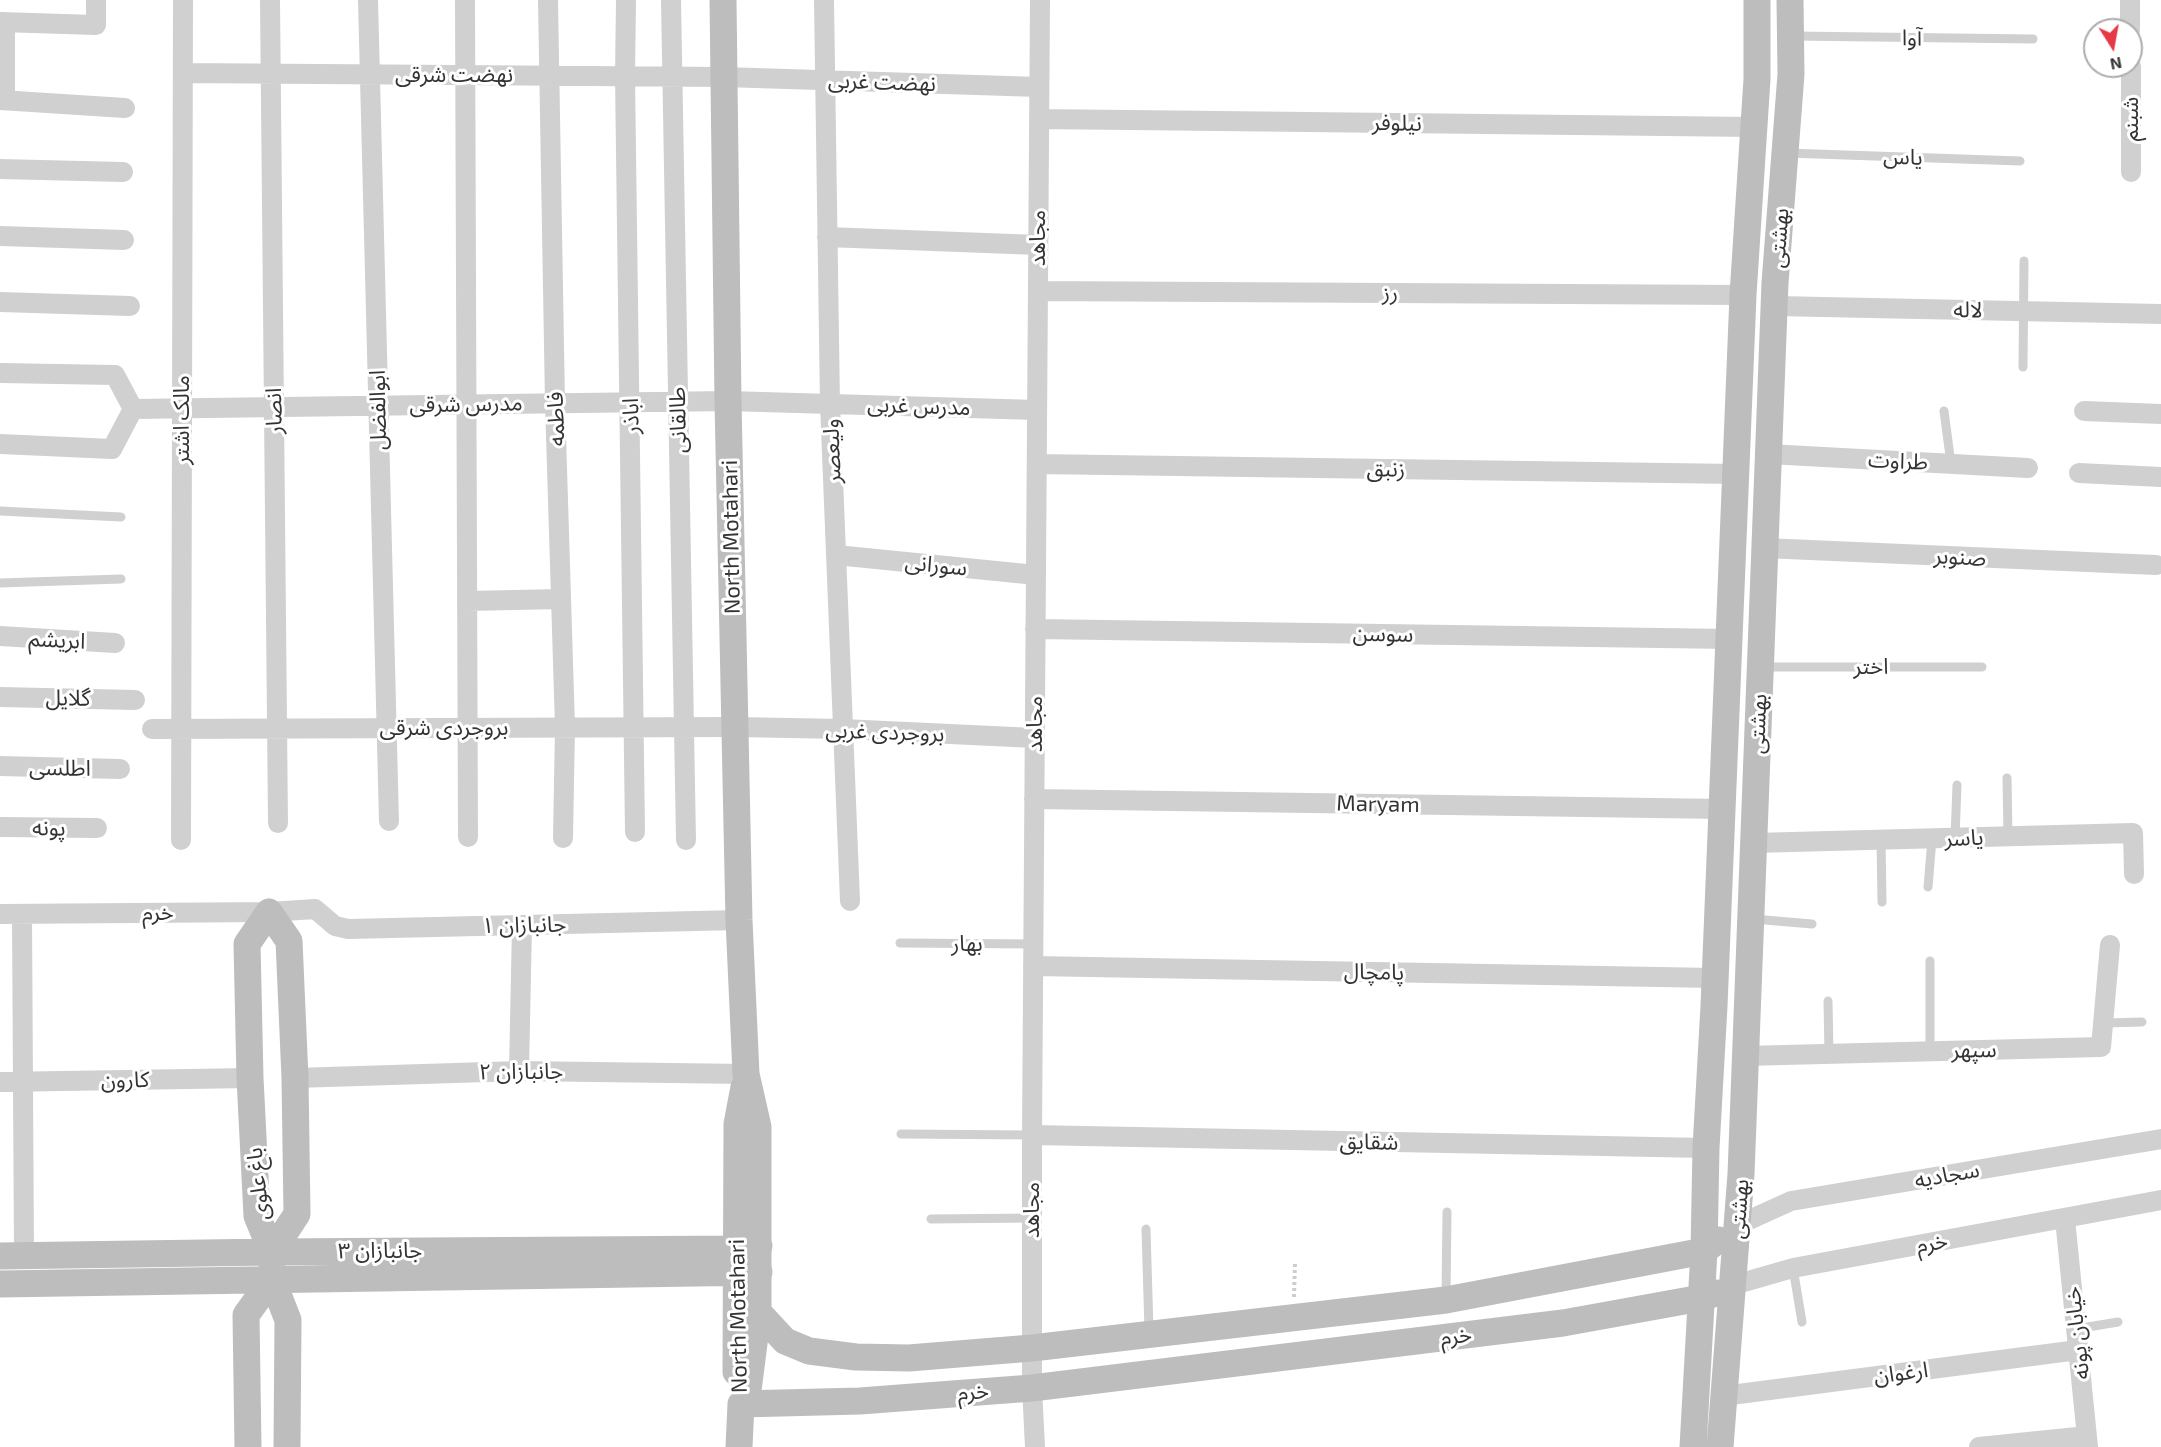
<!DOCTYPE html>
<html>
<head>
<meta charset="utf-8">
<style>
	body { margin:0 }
	#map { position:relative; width:2161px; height:1447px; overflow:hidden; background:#fff; font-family:"Exo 2",sans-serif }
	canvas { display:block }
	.north { position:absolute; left:2083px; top:18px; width:60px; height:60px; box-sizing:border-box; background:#fff; border:2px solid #adadad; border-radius:50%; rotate:169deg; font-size:16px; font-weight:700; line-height:24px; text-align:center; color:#333 }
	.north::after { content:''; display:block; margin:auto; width:21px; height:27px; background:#e63946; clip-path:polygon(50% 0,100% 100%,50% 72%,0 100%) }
</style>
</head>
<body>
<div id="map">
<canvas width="2161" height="1447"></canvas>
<div class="north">N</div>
</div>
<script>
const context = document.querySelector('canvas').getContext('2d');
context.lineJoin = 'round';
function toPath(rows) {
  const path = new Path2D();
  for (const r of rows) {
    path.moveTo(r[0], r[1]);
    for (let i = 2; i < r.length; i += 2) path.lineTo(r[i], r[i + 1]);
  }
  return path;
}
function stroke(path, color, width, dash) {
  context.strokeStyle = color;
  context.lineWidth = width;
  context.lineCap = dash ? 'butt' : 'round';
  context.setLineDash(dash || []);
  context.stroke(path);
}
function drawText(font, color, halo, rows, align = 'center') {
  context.font = font + ' "Exo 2","Noto Sans Arabic",sans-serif';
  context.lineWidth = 6;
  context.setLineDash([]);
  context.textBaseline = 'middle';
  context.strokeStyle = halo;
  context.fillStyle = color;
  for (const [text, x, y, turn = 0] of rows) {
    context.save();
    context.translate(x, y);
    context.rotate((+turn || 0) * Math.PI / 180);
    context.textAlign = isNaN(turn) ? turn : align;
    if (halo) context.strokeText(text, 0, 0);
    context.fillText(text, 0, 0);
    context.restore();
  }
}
const path = toPath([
	[1294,1297,1295,1262]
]);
const lane = toPath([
	[1793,36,2033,39],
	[1787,153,2020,161],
	[2023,367,2024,261],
	[1944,411,1951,464],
	[0,511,121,517],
	[0,583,121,579],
	[1763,667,1982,667],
	[2007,778,2008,837],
	[1955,838,1957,785],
	[1881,840,1882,902],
	[1928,887,1932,839],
	[1753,919,1812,924],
	[900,943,1034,944],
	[1930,961,1930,1052],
	[1828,1001,1829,1054],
	[2103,1023,2142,1022],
	[901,1134,1032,1135],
	[931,1219,1032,1218],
	[1146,1229,1149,1331],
	[1793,1268,1802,1322],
	[1446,1297,1447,1212],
	[2076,1329,2118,1322]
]);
const street = toPath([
	[270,0,278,823],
	[368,0,389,821],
	[465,0,468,837],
	[548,0,555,403,565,727,563,838],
	[626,0,625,76,635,832],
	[671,0,686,840],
	[824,0,830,404,850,901],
	[2130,0,2130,30],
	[0,22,96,25,96,0],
	[5,22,5,100],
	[2131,66,2131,172],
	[183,73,724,77,1039,87],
	[0,100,125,108],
	[1039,119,1754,127],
	[0,169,123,172],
	[0,236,124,240],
	[827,237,1038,245],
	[1038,291,1743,295],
	[0,302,130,306],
	[1775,306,2161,314],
	[0,373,115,375,133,409,112,449,0,444],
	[133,409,728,401,1037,410],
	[2084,411,2161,414],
	[1768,454,2028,468],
	[1037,464,1736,474],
	[2079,473,2161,477],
	[1764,548,2156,565],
	[836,555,1036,575],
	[467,601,561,599],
	[1035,629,1730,639],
	[0,636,115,643],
	[0,697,135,700],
	[152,729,735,727,843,729,1035,738],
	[0,766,120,769],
	[1034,799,1723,809],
	[0,827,97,828],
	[181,840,183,0],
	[1754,843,2133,833,2134,874],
	[0,914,269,912,315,909,335,926,348,929,739,920],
	[22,914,24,1256],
	[1033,966,1715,978],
	[1744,1056,2101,1047,2110,945],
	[519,1071,522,925],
	[295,1078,519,1071,746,1074],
	[0,1082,250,1078],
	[1032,1135,1706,1148],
	[2065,1219,2088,1447],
	[1738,1225,1791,1201,2161,1139],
	[1734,1285,1793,1268,2161,1200],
	[1723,1396,2078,1350],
	[1035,1447,1032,1388,1032,1135,1040,0],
	[1979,1447,2087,1436]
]);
const secondary = toPath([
	[723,0,728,401,739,920,746,1074,758,1127,758,1312,747,1398,741,1404],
	[269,912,289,941,295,1078,297,1214,272,1252,257,1216,250,1078,247,944,269,912],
	[0,1256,272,1252,735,1249,759,1246],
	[272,1262,272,1279,288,1320,287,1447],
	[0,1284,759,1272],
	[758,1312,785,1341,809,1351,856,1357,909,1358,1032,1348,1446,1300,1704,1251,1718,1240],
	[736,1372,737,1124,744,1087],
	[741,1404,860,1401,1032,1388,1563,1323,1701,1298,1716,1293],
	[248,1447,246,1315,272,1279],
	[739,1447,741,1404],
	[1693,1447,1704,1251,1706,1148,1714,1006,1743,295,1757,79,1757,0],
	[1720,1447,1741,1174,1775,283,1791,74,1790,0]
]);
const streetNames = [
	["آوا",1912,38,1],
	["نهضت شرقی",454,75],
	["نهضت غربی",882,82,2],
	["شبنم",2131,119,-90],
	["نیلوفر",1397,123,1],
	["یاس",1903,157,2],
	["مجاهد",1038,238,-90],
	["بهشتی",1779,238,-86],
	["رز",1390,293],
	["لاله",1968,310,1],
	["مدرس شرقی",466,404,-1],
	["مدرس غربی",919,406,2],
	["ابوالفضل",378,410,-91],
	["انصار",274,411,-91],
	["اباذر",631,416,-91],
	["فاطمه",556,419,-92],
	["مالک اشتر",182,420,-90],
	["طالقانی",678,420,-91],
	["ولیعصر",832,451,-92],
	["طراوت",1898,461,3],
	["زنبق",1386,469,1],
	["North Motahari",731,537,-91],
	["صنوبر",1960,557,3],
	["سورانی",936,565,6],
	["سوسن",1383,634,1],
	["ابریشم",57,640,3],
	["اختر",1871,667],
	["گلایل",68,698,1],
	["مجاهد",1035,724,-90],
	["بهشتی",1758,724,-88],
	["بروجردی شرقی",444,728],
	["بروجردی غربی",885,732,2],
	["اطلسی",60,768,1],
	["Maryam",1378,804,1],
	["پونه",49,828,1],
	["یاسر",1964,838,-2],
	["خرم",158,913],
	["جانبازان ۱",524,925,-1],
	["بهار",967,944],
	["پامچال",1374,972,1],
	["سپهر",1974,1050,-1],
	["جانبازان ۲",521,1072],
	["کارون",125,1080,-1],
	["شقایق",1369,1142,1],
	["سجادیه",1947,1175,-10],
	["باغ علوی",258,1184,-96],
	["بهشتی",1739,1209,-86],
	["مجاهد",1032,1210,-90],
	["خرم",1932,1243,-10],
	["جانبازان ۳",380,1251],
	["North Motahari",738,1316,-91],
	["خیابان پونه",2077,1333,-96],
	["خرم",1456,1336,-7],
	["ارغوان",1901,1373,-7],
	["خرم",973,1392,-5]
];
stroke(path, '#cdcdcd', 4, [3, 3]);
stroke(lane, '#d0d0d0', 9);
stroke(street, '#d0d0d0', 20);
stroke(secondary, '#bdbdbd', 27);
drawText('22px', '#333', '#fff', streetNames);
</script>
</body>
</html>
